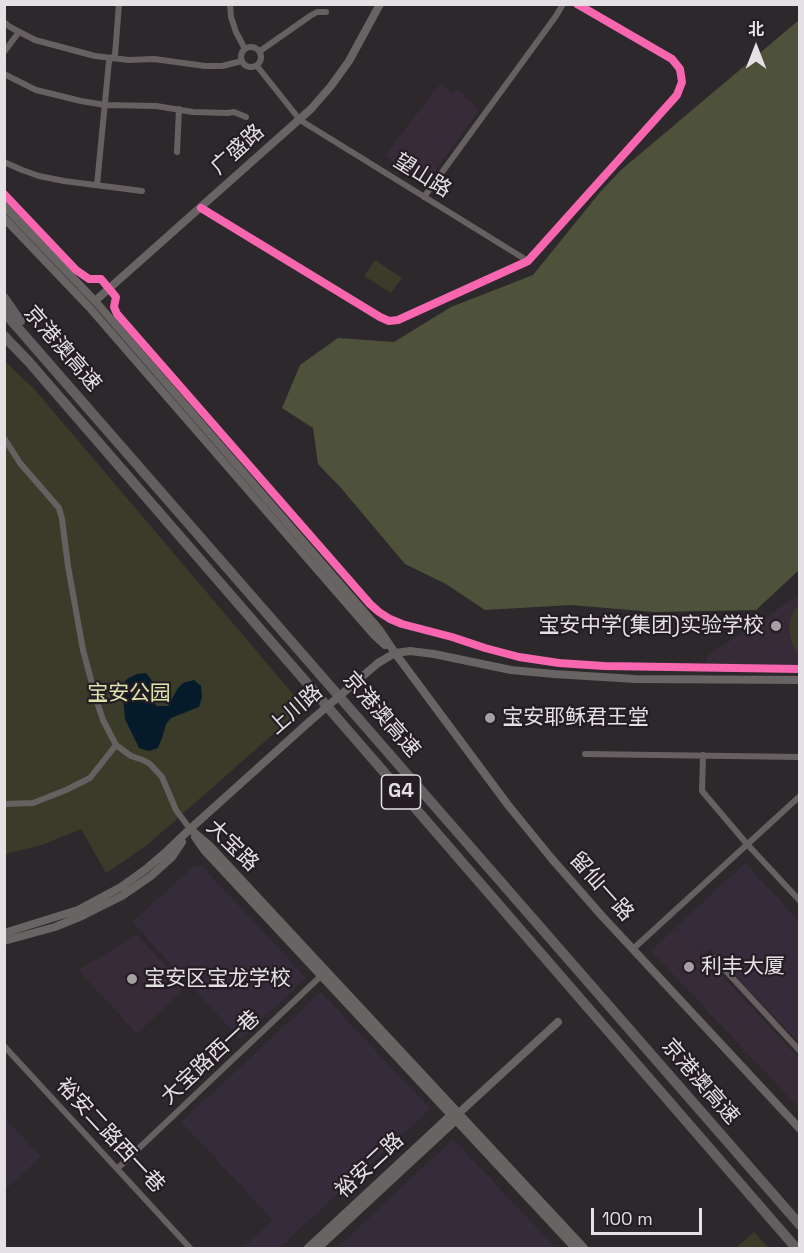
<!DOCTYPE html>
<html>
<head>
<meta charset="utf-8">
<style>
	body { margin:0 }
	#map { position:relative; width:804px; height:1253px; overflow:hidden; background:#2c282c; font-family:"Space Grotesk","Noto Sans SC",sans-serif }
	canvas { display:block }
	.frame { position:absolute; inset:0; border:6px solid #e4e0e4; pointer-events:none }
	.north { position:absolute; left:726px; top:18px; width:60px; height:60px; -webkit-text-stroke:4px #241d23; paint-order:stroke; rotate:0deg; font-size:16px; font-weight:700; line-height:24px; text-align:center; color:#e4e0e4 }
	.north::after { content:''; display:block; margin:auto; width:21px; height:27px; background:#e4e0e4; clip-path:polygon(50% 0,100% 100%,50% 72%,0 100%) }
	.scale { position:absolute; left:591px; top:1208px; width:111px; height:27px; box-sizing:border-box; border:3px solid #e4e0e4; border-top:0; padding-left:8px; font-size:18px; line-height:21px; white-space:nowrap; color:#e4e0e4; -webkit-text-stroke:4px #241d23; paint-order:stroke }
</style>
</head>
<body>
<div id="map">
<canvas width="804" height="1253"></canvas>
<div class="frame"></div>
<div class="north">北</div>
<div class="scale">100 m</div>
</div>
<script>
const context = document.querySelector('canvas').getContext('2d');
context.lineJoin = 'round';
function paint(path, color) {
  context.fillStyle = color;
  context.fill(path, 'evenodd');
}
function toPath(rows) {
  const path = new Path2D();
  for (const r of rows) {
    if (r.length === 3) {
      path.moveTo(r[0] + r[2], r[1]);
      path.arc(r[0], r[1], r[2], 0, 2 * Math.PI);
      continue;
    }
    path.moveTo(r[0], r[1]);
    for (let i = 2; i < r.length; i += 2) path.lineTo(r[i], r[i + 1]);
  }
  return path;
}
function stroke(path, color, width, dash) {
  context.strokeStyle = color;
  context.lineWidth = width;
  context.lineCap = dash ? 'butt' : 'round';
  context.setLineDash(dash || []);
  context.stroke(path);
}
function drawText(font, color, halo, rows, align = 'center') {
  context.font = font + ' "Space Grotesk","Noto Sans SC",sans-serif';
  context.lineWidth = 4.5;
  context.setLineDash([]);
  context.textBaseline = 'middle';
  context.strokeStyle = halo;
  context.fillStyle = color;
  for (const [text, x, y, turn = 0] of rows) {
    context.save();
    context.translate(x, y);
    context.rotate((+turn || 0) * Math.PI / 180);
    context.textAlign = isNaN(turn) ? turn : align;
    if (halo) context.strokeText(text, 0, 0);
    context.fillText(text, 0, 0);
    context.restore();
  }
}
const built = toPath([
	[440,84,452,93,456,89,475,105,478,112,433,174,418,177,384,156],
	[799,595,799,667,706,665,707,656],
	[676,927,799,1058,799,1108,651,951],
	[137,935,186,987,137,1034,78,970]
]);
const industrial = toPath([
	[745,863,799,921,799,1043,710,949,703,955,676,927],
	[194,866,202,866,306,978,240,1039,132,922],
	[321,992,430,1109,279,1248,243,1248,273,1220,181,1122],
	[5,1118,41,1157,5,1190],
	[453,1139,556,1248,337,1248]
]);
const green = toPath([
	[375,260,402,278,391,293,364,276],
	[4,360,36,391,304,707,146,846,106,873,81,829,42,845,5,854],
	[799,603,798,629,799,655,792,643,789,628,792,614],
	[754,1232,769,1248,736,1248]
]);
const forest = toPath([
	[799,20,799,570,756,610,654,612,571,605,485,610,446,584,405,564,341,488,318,464,313,428,282,408,300,365,338,338,394,342,451,307,533,275,601,191,621,170]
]);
const water = toPath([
	[146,673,154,683,154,703,157,706,168,706,178,688,183,683,194,680,201,686,202,697,199,707,171,718,166,724,163,735,158,748,149,751,139,748,125,719,122,685,127,679,137,674]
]);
const minor = toPath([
	[230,4,231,17,236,32,245,49],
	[4,22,10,27,35,40,95,56,129,60,154,59,205,66,222,66,242,61],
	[251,57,10],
	[260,51,310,16,317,12,326,12],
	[4,52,19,32],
	[257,66,300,120,528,261],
	[4,74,36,90,81,101,105,105,156,106,193,112,227,113,234,112,246,117],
	[177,152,179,109],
	[4,162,22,170,39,176,64,181,142,191],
	[97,185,109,61,115,55,119,4],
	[424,197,556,16,563,4],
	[201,208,380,317,389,321,398,320,528,261,677,95,682,82,680,69,672,59,577,4],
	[4,438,20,463,59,508,62,519,68,566,83,650,97,702,103,720,116,745,131,756,143,760,150,764,162,777,176,810,190,829],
	[585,754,800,757],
	[703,755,702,791,747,844,800,901],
	[4,804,33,803,66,790,90,778,116,745],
	[633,949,800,796],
	[714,958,800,1051],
	[4,1046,190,1248],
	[118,1168,324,973]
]);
const secondary = toPath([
	[4,206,95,301,379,629,395,653,508,805,552,859,602,916,800,1129],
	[4,218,89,307,373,634,385,645],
	[95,301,311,109,331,86,349,61,380,4],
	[378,663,395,653,410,651,434,654,511,670,554,674,635,679,800,680],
	[190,829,209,845,584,1248],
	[195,837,204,850,575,1248],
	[4,933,78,910,121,887,146,869,167,851,190,829,309,722],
	[4,941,55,927,82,916,122,896,151,876,172,857,182,842],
	[308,1248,451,1115,459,1113,558,1022],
	[318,1248,456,1120,457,1117]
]);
const motorway = toPath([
	[4,298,20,321],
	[4,312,800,1225],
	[4,336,29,362,796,1248]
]);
const secondaryBridge = toPath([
	[309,722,378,663]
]);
const cycleway = toPath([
	[4,194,76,270,89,279,101,279,116,297,114,307,117,314,370,604,379,612,390,619,402,624,452,637,485,648,519,657,559,663,604,666,800,669],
	[201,208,380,317,389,321,398,320,528,261,677,95,682,82,680,69,672,59,577,4]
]);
const markers = [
	[776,626,6,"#a4a0a4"],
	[490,718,6,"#a4a0a4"],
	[689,967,6,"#a4a0a4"],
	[132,979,6,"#a4a0a4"]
];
const shields = [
	[401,792,39]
];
const shieldNames = [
	["G4",401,792]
];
const streetNames = [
	["广盛路",238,150,-42],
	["望山路",422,176,32],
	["京港澳高速",62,349,49],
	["上川路",296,710,-41],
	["京港澳高速",381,715,49],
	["大宝路",232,846,44],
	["留仙一路",601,887,48],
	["大宝路西一巷",211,1058,-43],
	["京港澳高速",700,1082,49],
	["裕安二路西一巷",110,1136,47],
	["裕安二路",370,1166,-43]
];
const poiNames = [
	["宝安中学(集团)实验学校",764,626,"right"],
	["宝安耶稣君王堂",502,718],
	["利丰大厦",701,967],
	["宝安区宝龙学校",144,979]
];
const parkNames = [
	["宝安公园",129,694]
];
paint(built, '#362b36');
paint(industrial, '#342c3b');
paint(green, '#3a3c29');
paint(forest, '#4f523a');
paint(water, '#061b2a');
stroke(minor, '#666160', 6);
stroke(secondary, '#686463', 8);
stroke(motorway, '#635e5f', 10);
stroke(secondaryBridge, '#686463', 8);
stroke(cycleway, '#f766af', 8);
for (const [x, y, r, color] of markers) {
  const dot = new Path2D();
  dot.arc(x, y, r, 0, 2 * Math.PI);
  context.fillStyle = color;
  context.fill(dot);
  stroke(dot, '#241d23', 2);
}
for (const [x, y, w] of shields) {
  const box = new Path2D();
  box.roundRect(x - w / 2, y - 17, w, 34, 4.5);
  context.fillStyle = '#241d23';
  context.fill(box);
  stroke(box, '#e4e0e4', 1.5);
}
drawText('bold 20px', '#e4e0e4', null, shieldNames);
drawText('21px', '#e4e0e4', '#241d23', streetNames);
drawText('21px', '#e4e0e4', '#241d23', poiNames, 'left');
drawText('21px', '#dbe3ab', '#241d23', parkNames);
</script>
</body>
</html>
